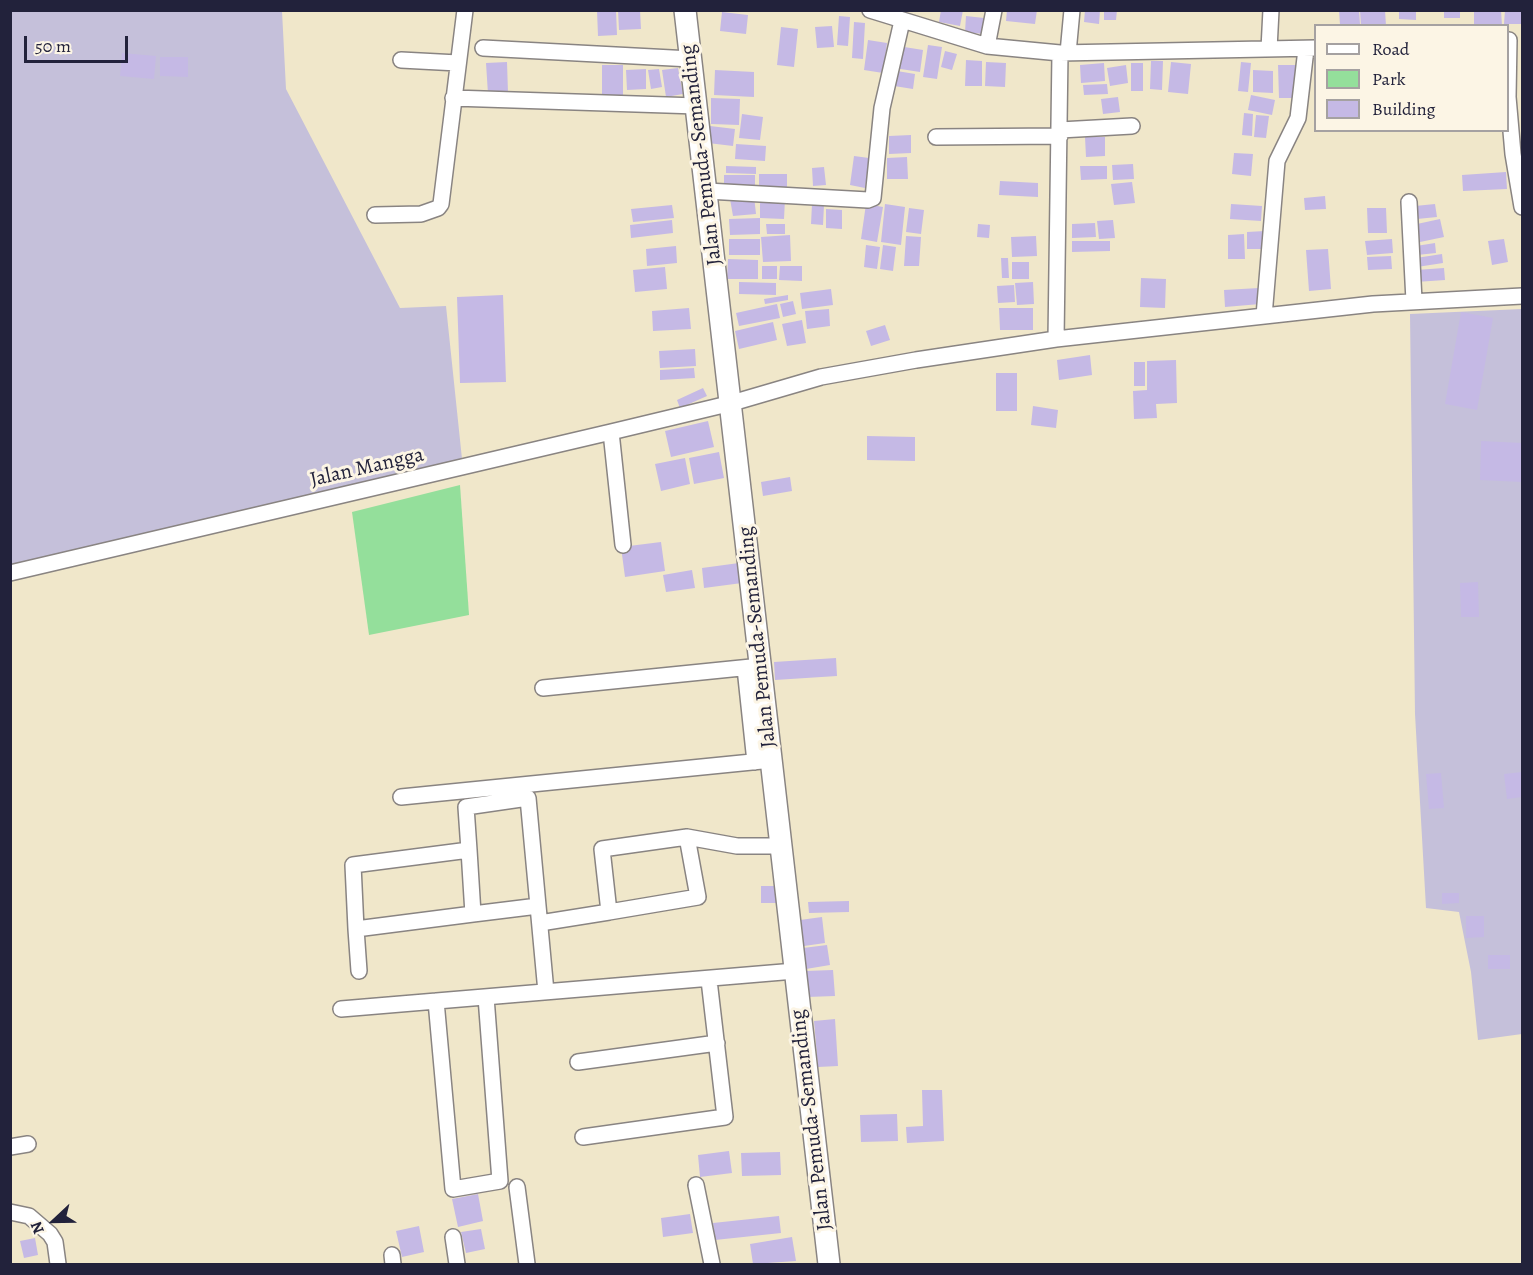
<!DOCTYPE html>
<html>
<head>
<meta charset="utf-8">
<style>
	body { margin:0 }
	#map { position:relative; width:1533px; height:1275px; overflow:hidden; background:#f0e7ca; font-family:Alegreya,serif }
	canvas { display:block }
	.frame { position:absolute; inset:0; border:12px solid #22223b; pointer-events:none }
	.legend { position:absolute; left:1314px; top:24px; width:195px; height:108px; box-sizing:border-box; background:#fcf5e5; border:2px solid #a5a1a1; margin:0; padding:8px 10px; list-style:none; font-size:18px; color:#22223b }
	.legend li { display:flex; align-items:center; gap:12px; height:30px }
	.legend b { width:30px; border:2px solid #a5a1a1 }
	.north { position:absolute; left:24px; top:1191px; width:60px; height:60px; -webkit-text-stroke:4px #fcf5e5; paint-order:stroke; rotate:248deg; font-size:16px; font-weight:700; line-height:24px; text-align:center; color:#22223b }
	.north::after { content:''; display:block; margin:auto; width:21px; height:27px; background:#22223b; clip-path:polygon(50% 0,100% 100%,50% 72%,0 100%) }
	.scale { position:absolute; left:24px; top:36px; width:104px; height:27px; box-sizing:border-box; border:3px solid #22223b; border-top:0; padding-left:8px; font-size:18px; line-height:21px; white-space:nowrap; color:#22223b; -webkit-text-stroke:4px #fcf5e5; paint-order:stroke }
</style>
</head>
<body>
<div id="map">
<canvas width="1533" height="1275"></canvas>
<div class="frame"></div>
<ul class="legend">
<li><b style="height:8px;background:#fff"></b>Road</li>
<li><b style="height:16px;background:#94df9b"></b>Park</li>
<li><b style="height:16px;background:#c5b9e5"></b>Building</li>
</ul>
<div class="north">N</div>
<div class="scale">50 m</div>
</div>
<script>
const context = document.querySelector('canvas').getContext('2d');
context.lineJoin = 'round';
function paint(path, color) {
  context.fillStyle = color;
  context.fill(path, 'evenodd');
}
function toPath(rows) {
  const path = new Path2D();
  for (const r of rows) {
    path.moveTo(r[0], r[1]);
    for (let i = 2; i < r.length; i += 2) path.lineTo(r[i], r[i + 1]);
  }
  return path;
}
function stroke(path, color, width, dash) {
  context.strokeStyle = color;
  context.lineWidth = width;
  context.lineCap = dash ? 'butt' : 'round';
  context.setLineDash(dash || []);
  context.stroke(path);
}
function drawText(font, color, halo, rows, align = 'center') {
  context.font = font + ' Alegreya,serif';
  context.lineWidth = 6;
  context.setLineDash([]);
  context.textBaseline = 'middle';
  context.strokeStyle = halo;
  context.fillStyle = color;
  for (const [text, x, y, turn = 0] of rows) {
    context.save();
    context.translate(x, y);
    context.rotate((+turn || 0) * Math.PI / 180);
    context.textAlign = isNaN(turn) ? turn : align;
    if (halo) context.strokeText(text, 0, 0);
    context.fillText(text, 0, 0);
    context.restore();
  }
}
const industrial = toPath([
	[10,11,282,11,286,89,400,308,446,306,462,459,11,567],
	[1522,309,1522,1034,1478,1040,1471,972,1459,912,1426,908,1415,714,1410,314]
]);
const green = toPath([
	[460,485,469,615,369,635,352,512]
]);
const building = toPath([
	[597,10,616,10,617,35,598,36],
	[618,10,640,10,641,29,619,30],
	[941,10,963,10,960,26,939,22],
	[1007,10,1037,10,1035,24,1006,21],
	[1085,10,1100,10,1099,24,1084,22],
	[1104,10,1117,10,1116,20,1104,20],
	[1339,10,1359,10,1360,24,1340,25],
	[1360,10,1385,10,1386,26,1361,26],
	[1399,10,1416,10,1416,20,1399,19],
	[1444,10,1460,10,1460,18,1444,18],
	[1474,10,1501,10,1502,26,1474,26],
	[1505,10,1522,10,1522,24,1504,24],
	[722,12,748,15,746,34,720,31],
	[839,16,850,17,848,46,837,45],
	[966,16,984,18,983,34,965,32],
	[854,22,865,23,863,59,852,58],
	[832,26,834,47,817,48,815,27],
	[781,27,798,29,794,67,777,65],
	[868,40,887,43,883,73,864,70],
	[928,45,942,47,937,79,923,77],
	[898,46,923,50,920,72,894,68],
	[945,51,957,54,952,70,941,67],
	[122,53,156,56,154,79,120,76],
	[160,57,188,57,188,77,160,76],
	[966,60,982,61,982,86,965,86],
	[1151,61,1163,61,1162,90,1150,89],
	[507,62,508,93,488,94,486,63],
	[986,62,1006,63,1005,87,985,86],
	[1171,62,1191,64,1188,94,1168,92],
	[1241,62,1251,63,1248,92,1238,91],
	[1104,63,1105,81,1081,83,1080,65],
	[1131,63,1143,63,1143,91,1131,91],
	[602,65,623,65,623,95,602,95],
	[1126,65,1128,83,1110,86,1107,68],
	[1278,65,1297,65,1298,98,1279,98],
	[678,68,683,94,666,97,662,70],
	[646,69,646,89,627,90,626,70],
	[659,69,662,87,651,89,648,70],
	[715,70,754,72,754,97,714,95],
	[891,70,915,74,913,89,888,85],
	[1253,70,1273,71,1273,93,1253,92],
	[1107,84,1108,94,1084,95,1083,85],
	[1251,95,1275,100,1272,115,1248,110],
	[1118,97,1120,112,1103,114,1101,99],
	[711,98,740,99,739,125,711,124],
	[1244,113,1253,114,1252,136,1242,135],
	[742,114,763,117,760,140,739,138],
	[1256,115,1269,116,1266,138,1254,137],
	[710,126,735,129,733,146,708,143],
	[911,135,911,153,889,154,889,136],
	[1085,137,1105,137,1105,156,1086,157],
	[736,144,766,146,765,161,735,159],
	[1234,153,1253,154,1251,176,1232,174],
	[854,156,869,158,865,188,850,185],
	[907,157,908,179,887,179,887,158],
	[1133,164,1134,179,1113,180,1112,165],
	[726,166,756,167,756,174,726,173],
	[1080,166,1107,166,1107,179,1081,180],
	[824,167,826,185,813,186,812,168],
	[1506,172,1507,189,1463,191,1462,175],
	[759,174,787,174,787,188,759,188],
	[724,175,755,175,755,188,724,187],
	[1000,181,1038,183,1038,197,999,195],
	[1132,182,1135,203,1114,205,1111,184],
	[754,196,756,214,733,216,730,199],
	[1325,196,1326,209,1305,210,1304,198],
	[760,198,785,199,784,219,760,218],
	[812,204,824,205,823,225,811,224],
	[866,204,883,207,877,242,861,239],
	[885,204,905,207,901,245,881,242],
	[1231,204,1262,206,1261,221,1230,219],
	[1435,204,1437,217,1417,219,1415,206],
	[672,205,674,218,633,222,631,209],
	[909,208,924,210,921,234,906,232],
	[1367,208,1386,208,1387,233,1368,233],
	[826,209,842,210,842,229,826,228],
	[760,218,760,234,730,235,729,219],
	[1440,219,1444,237,1420,242,1417,224],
	[672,220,673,233,631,238,630,225],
	[1113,220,1115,238,1099,239,1097,221],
	[1095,223,1096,237,1072,238,1072,224],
	[766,224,785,224,785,234,767,234],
	[978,224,990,225,989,238,977,237],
	[1265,231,1265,249,1247,249,1247,232],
	[1244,234,1245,259,1228,259,1228,235],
	[790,235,791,261,763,262,761,237],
	[906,236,921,237,919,266,904,266],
	[1036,236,1037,256,1012,257,1011,237],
	[729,239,760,239,760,255,729,255],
	[1392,239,1393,253,1367,255,1365,241],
	[1504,239,1508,262,1492,265,1488,241],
	[1072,241,1110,241,1110,251,1072,252],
	[1435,243,1436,253,1417,255,1416,246],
	[866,245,880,247,877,269,864,267],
	[883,245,896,247,893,271,880,269],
	[676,246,677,263,647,266,646,249],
	[1328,249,1331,289,1309,291,1306,250],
	[1442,254,1443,263,1417,267,1416,258],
	[1391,256,1392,269,1368,270,1367,257],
	[1001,258,1008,258,1009,278,1002,278],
	[728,259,758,260,758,279,727,279],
	[1012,262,1029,262,1029,279,1012,279],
	[762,266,777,266,777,279,762,279],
	[780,266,802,266,802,281,779,280],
	[665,267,667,289,635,292,633,270],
	[1444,268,1445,280,1416,282,1416,270],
	[1141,278,1166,279,1165,308,1140,307],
	[739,282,776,283,776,295,739,294],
	[1033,282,1034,304,1017,305,1015,283],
	[1014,285,1015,302,998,303,997,286],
	[1259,288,1260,304,1225,307,1224,290],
	[831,289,833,305,802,309,800,293],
	[503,295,506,382,460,383,457,297],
	[788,295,788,300,765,304,764,299],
	[793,301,796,314,783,317,780,304],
	[777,304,780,318,739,326,736,313],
	[689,308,691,329,653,331,652,311],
	[999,308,1033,308,1033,330,1000,330],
	[829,309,830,326,807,329,805,311],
	[1461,312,1493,318,1477,410,1445,404],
	[802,320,806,343,787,346,782,324],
	[773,322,777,340,739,349,735,331],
	[885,325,890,340,871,346,866,331],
	[695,349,696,366,660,368,659,351],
	[1090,355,1092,375,1059,380,1057,360],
	[1176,360,1177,403,1156,404,1157,418,1134,419,1133,391,1147,390,1147,361],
	[1134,362,1145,362,1145,386,1134,386],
	[694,368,695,378,660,380,660,370],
	[996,373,1017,373,1017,411,996,411],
	[703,388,707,396,680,408,677,400],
	[1033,406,1058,410,1056,428,1031,425],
	[708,421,714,447,671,457,665,431],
	[867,436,915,437,915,461,867,460],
	[1481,441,1522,443,1522,482,1480,480],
	[719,452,724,478,694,484,689,458],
	[685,458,690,484,661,491,655,464],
	[790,477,792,491,763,496,761,482],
	[661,542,665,571,625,577,621,547],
	[739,563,742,583,704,588,702,568],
	[692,570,695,588,666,592,663,575],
	[1478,582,1479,617,1461,617,1460,583],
	[836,658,837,676,775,680,774,662],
	[1522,772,1522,797,1507,799,1504,774],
	[1441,773,1444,808,1429,809,1426,774],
	[761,886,779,886,779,903,761,903],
	[1442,893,1459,893,1459,903,1442,904],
	[849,901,849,912,809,913,808,902],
	[1466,916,1484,916,1484,937,1466,938],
	[822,917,825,943,804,946,800,920],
	[827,945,830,965,806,969,803,948],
	[1488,955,1510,955,1510,969,1488,969],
	[833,970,835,996,807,997,805,971],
	[835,1019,838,1066,818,1067,814,1021],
	[922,1090,942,1090,944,1141,907,1143,906,1127,923,1126],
	[897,1114,898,1141,861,1142,860,1115],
	[729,1151,732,1173,700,1177,698,1155],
	[780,1152,781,1175,742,1176,741,1153],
	[478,1194,483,1221,458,1227,452,1199],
	[690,1214,693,1233,663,1237,661,1218],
	[779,1216,781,1233,715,1240,713,1223],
	[419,1226,424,1252,402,1257,396,1231],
	[481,1229,485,1249,466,1253,461,1232],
	[792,1237,796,1261,753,1264,750,1244],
	[35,1238,38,1255,24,1258,20,1241]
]);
const minor = toPath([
	[870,10,987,46,1060,53,1316,48],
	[1509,40,1508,97,1513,154,1522,207],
	[987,46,994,10],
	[483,48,691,59],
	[1269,49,1271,10],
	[1068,53,1072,10],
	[401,60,458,63],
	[453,98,697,106],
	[1060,130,1132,126],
	[936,137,1060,136],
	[707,191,868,200,873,198,882,108,902,21],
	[1409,202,1414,301],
	[375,215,421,214,438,208,441,204,465,10],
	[1264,316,1277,161,1298,118,1306,49],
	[1056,339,1060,53],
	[611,432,623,545],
	[10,573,611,432,732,403,821,377,916,360,1056,339,1373,304,1522,296],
	[745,668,755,762],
	[543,688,761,666],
	[401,797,772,760],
	[469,850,353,865,356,929,473,914,469,850,466,807,528,798,546,992],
	[609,912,698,897,687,837],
	[473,914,538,906],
	[540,923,609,912,602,849,687,837,737,846,781,846],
	[356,929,359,971],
	[436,1001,453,1189,500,1181,486,997],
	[341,1009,795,971],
	[578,1062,717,1043],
	[583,1137,725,1117,709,980],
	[10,1147,28,1144],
	[696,1185,712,1264],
	[517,1187,527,1264],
	[10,1212,29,1216,50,1234,55,1242,58,1264],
	[453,1237,457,1264],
	[392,1255,393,1264]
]);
const secondary = toPath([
	[685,10,829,1264]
]);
const streetNames = [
	["Jalan Pemuda-Semanding",702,155,-97],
	["Jalan Mangga",367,468,-13],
	["Jalan Pemuda-Semanding",758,637,-96],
	["Jalan Pemuda-Semanding",812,1120,-97]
];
paint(industrial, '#c5c0da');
paint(green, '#94df9b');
paint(building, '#c5b9e5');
stroke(minor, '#898482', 18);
stroke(secondary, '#898482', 24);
stroke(minor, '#fff', 15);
stroke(secondary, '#fff', 21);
drawText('21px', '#22223b', '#fcf5e5', streetNames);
</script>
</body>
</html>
